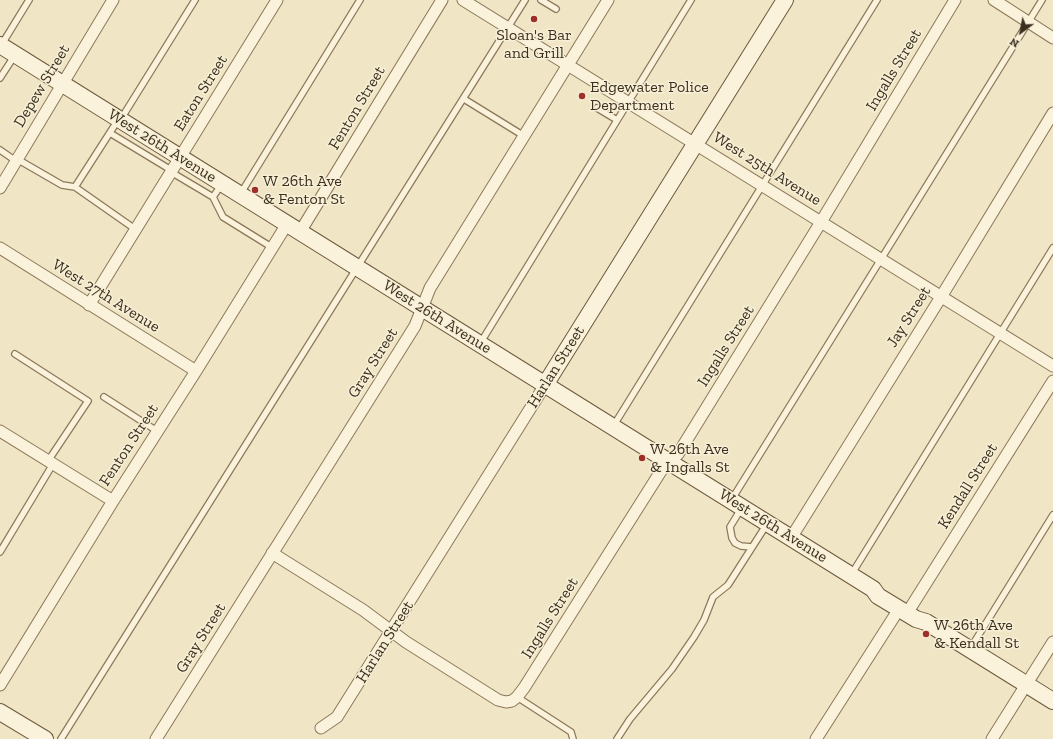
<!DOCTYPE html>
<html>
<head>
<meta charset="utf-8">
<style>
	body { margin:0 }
	#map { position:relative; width:1053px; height:739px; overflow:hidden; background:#f0e6c6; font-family:"Zilla Slab",serif }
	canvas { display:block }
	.north { position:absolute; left:1001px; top:12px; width:40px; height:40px; -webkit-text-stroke:3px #f7efd6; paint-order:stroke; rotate:212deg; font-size:11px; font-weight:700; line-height:16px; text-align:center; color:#3c2f1f }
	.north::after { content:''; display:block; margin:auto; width:14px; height:18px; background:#3c2f1f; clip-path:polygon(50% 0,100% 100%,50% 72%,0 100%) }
</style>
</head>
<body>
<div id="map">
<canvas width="1053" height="739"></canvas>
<div class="north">N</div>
</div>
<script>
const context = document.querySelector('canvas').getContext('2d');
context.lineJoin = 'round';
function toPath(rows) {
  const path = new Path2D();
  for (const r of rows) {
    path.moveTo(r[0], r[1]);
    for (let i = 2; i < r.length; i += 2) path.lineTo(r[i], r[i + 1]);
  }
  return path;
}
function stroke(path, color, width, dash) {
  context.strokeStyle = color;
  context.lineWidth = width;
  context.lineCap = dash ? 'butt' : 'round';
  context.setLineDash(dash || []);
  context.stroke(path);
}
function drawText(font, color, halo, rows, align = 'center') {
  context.font = font + ' "Zilla Slab",serif';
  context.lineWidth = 3;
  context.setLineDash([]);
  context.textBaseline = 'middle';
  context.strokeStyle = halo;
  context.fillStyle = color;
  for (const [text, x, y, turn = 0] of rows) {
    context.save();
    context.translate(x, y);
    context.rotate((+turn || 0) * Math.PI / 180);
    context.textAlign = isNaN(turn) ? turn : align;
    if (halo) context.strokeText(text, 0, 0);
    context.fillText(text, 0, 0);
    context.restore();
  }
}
const lane = toPath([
	[541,0,556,9],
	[2,44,29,0],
	[0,78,15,55],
	[464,99,524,136],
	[597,108,617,120],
	[121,119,195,0],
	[110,133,171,170],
	[0,150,16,161],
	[17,159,62,185,75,187,135,229],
	[171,172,213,197],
	[222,184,213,197,223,217,273,248],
	[75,187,118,120],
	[241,193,360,0],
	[481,342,691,0],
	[15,354,88,401,48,461],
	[104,397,157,431],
	[614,425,877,0],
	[732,499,1042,0],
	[741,509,730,527,732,538,735,543,741,546,752,547],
	[0,552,53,464],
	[851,575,1053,248],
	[970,649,1053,515],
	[517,697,571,732,573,739],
	[61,739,525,0],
	[617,739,630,719,672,669,694,637,704,620,713,597,728,585,767,524]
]);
const street = toPath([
	[463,0,1053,366],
	[994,0,1053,38],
	[0,188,113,0],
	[300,232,442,0],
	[0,248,196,371],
	[89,305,277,0],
	[0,431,113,501],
	[791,538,941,297,1053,113],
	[272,553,363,610,406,642,498,700,506,702,512,701,517,697,524,688,661,471,678,454,821,222,955,0],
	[911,607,1053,381],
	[0,685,113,501,196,371,287,224],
	[321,728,337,717,545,385],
	[156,739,415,326,430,288,608,0],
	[816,739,899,609],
	[992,739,1053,642]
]);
const secondary = toPath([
	[0,45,873,589,878,596,916,619,926,622,1053,701],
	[545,385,785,0],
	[0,712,45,739]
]);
const markers = [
	[534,19,4,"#9e2e28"],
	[582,96,4,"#9e2e28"],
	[255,190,4,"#9e2e28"],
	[642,458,4,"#9e2e28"],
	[926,634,4,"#9e2e28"]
];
const poiNames = [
	["Sloan's Bar",534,35,"center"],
	["and Grill",534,53,"center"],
	["Edgewater Police",590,87],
	["Department",590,105],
	["W 26th Ave",263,181],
	["& Fenton St",263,199],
	["W 26th Ave",650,449],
	["& Ingalls St",650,467],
	["W 26th Ave",934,625],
	["& Kendall St",934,643]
];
const streetNames = [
	["Ingalls Street",894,70,-59],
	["Depew Street",42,86,-59],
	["Eaton Street",201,93,-58],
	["Fenton Street",357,108,-59],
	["West 26th Avenue",162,146,32],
	["West 25th Avenue",767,169,32],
	["West 27th Avenue",106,296,32],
	["West 26th Avenue",437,317,32],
	["Jay Street",909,317,-58],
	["Ingalls Street",726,346,-58],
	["Gray Street",373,363,-58],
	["Harlan Street",556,367,-58],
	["Fenton Street",129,445,-57],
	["Kendall Street",968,486,-58],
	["West 26th Avenue",773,526,32],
	["Ingalls Street",550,618,-58],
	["Gray Street",201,638,-58],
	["Harlan Street",385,642,-58]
];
stroke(lane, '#8c785b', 8);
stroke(street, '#8c785b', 13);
stroke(secondary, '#6e593e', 18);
stroke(lane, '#faf2da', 5.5);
stroke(street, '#faf2da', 11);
stroke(secondary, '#faf2da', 16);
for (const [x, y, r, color] of markers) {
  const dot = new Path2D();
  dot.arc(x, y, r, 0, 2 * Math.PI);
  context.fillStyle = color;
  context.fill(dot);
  stroke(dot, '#f7efd6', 1.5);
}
drawText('16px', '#3c2f1f', '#f7efd6', poiNames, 'left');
drawText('16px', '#3c2f1f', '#f7efd6', streetNames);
</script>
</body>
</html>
